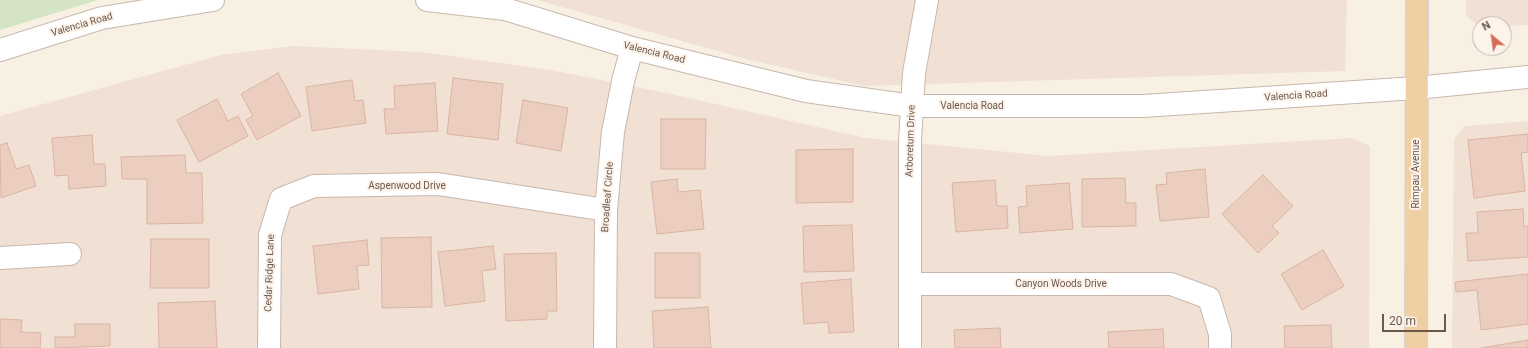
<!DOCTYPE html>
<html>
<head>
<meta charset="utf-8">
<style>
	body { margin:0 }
	#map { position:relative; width:1528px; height:348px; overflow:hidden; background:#f9f0e4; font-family:Roboto,sans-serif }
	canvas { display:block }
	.north { position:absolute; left:1472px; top:16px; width:40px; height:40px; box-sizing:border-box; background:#fcf4ea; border:1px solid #c3b5ab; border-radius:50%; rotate:331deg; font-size:11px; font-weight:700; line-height:16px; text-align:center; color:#6e574d }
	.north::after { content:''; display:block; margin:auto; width:14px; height:18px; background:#d46c59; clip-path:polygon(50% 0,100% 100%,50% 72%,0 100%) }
	.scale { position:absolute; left:1382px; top:314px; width:64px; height:18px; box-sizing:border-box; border:2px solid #6e574d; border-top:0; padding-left:5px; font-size:12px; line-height:14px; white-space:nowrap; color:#6e574d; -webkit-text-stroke:3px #fcf4ea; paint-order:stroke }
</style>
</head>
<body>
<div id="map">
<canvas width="1528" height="348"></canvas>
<div class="north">N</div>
<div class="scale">20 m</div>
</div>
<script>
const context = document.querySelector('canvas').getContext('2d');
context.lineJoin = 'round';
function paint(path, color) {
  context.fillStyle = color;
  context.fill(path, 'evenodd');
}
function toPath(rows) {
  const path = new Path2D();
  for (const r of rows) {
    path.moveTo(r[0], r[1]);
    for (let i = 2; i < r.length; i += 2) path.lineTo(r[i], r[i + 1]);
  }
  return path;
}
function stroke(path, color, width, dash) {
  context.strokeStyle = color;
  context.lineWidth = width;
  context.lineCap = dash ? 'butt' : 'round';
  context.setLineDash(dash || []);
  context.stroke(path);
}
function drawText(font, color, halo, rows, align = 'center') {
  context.font = font + ' Roboto,sans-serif';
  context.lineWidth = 4;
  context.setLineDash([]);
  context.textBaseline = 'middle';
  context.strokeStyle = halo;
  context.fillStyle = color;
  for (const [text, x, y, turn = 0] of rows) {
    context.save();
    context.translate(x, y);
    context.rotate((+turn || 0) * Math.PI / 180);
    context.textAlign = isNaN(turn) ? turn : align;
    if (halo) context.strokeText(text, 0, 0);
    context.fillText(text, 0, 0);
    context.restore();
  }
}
const residential = toPath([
	[537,0,1347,0,1345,71,864,86,746,59],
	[1466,0,1528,0,1528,25,1504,26,1504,24,1480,24,1480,28,1466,15],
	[292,46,421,52,551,70,662,92,866,138,1048,156,1352,138,1370,146,1369,348,0,348,0,116,221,55],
	[1528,121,1528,348,1452,348,1454,139,1465,126]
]);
const green = toPath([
	[0,0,98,0,0,30]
]);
const building = toPath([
	[278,73,301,116,257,140,246,120,253,116,241,94,278,73],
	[453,78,503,84,498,140,447,134,453,78],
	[352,80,355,101,363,100,366,123,312,131,306,87,352,80],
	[435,83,438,131,386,134,384,109,395,109,394,86,435,83],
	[217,99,228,121,238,116,248,136,199,162,177,120,217,99],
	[523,100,568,108,561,151,516,143,523,100],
	[661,119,706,119,705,169,661,169,661,119],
	[1528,134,1528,152,1521,153,1525,191,1474,198,1468,140,1528,134],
	[92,135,94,164,105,164,106,186,69,189,68,175,55,176,52,138,92,135],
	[7,143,16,169,29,165,36,186,1,198,0,145,7,143],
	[853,149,853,202,796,203,796,150,853,149],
	[185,155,186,173,202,173,203,223,147,224,147,179,122,179,121,157,185,155],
	[1205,169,1209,217,1160,221,1156,185,1167,184,1166,173,1205,169],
	[1263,175,1293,206,1272,226,1279,233,1258,253,1222,214,1263,175],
	[1125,178,1126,203,1136,203,1136,226,1082,227,1082,179,1125,178],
	[677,179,678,192,700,190,704,229,657,234,651,182,677,179],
	[995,180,997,206,1007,206,1008,228,956,232,952,183,995,180],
	[1069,183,1073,229,1020,233,1018,207,1027,206,1026,186,1069,183],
	[1523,209,1524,227,1528,226,1528,257,1468,261,1466,233,1478,233,1477,212,1523,209],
	[852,225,854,271,804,272,803,226,852,225],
	[431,237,432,307,382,308,381,238,431,237],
	[151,239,209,239,209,288,150,288,151,239],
	[367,240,369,265,357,266,359,289,318,294,313,246,367,240],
	[493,246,496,269,482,271,485,301,445,306,438,252,493,246],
	[1323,250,1344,286,1302,310,1281,274,1323,250],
	[556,253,557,311,547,311,547,319,506,321,504,254,556,253],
	[655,253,700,253,700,298,655,298,655,253],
	[1528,274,1528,324,1481,330,1477,290,1456,292,1455,282,1528,274],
	[851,279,854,332,829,333,828,322,804,324,801,283,851,279],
	[215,301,217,348,159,348,158,303,215,301],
	[708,307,711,348,654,348,652,311,708,307],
	[0,319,22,320,21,332,41,333,40,348,0,348,0,319],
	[75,324,110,324,110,346,55,348,55,337,75,337,75,324],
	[1331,325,1332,348,1285,348,1284,326,1331,325],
	[1000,328,1001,348,955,348,954,330,1000,328],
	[1163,329,1164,348,1109,348,1108,332,1163,329],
	[1528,340,1528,348,1481,348,1528,340]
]);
const minor = toPath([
	[427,0,505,9,632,48,806,91,912,106,1143,106,1416,88,1528,77],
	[0,50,102,18,213,0],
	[0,258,70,254],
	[910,284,1171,284,1209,298,1220,334,1220,348],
	[269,348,270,235,281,199,314,186,438,184,606,210],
	[605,348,606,210,613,132,623,81,632,48],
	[910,348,910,141,914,73,927,0]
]);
const major = toPath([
	[1416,348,1417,0]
]);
const streetNames = [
	["Valencia Road",82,25,-16],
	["Valencia Road",654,53,14],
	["Valencia Road",1296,96,-4],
	["Valencia Road",972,106],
	["Arboretum Drive",911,141,-88],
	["Rimpau Avenue",1416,174,-90],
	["Aspenwood Drive",407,186],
	["Broadleaf Circle",608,197,-86],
	["Cedar Ridge Lane",270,273,-88],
	["Canyon Woods Drive",1061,284]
];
paint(residential, '#f0e1d4');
paint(green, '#d4e4c5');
paint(building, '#ebcec0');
stroke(building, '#dbb4a2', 1);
stroke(minor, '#c8b7ac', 24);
stroke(major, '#d6d0cd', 24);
stroke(minor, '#fff', 22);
stroke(major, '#f0cfa5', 22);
drawText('10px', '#6e574d', '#fcf4ea', streetNames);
</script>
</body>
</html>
